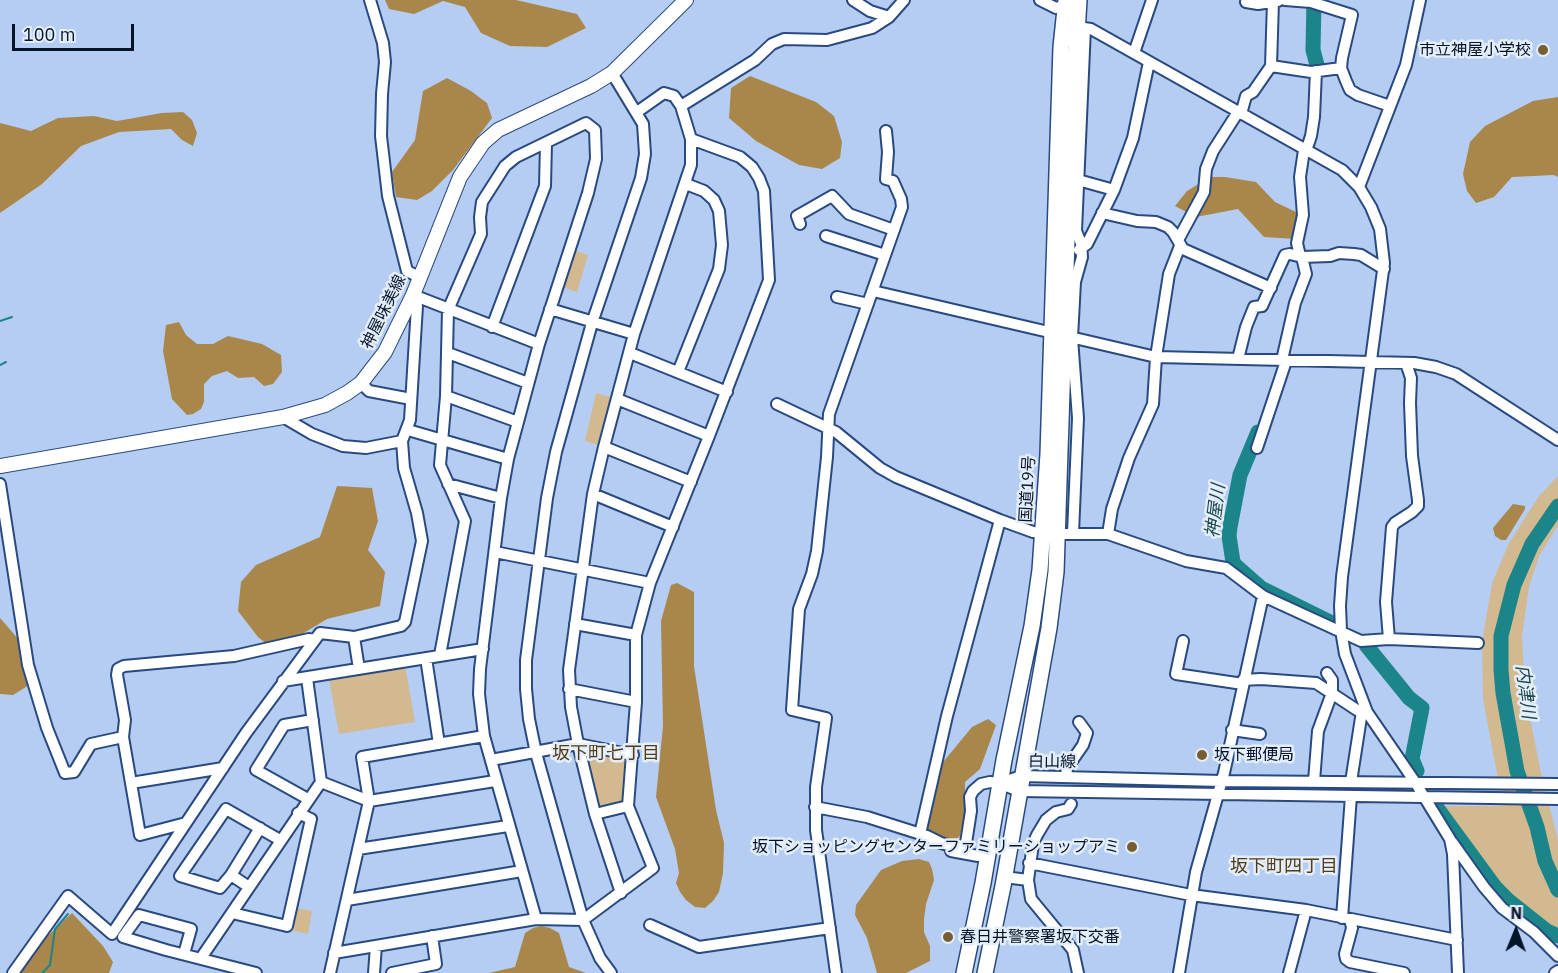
<!DOCTYPE html>
<html>
<head>
<meta charset="utf-8">
<style>
	body { margin:0 }
	#map { position:relative; width:1558px; height:973px; overflow:hidden; background:#b5cdf3; font-family:"IBM Plex Sans",sans-serif }
	canvas { display:block }
	.north { position:absolute; left:1486px; top:901px; width:60px; height:60px; -webkit-text-stroke:4px #e4edfa; paint-order:stroke; rotate:1deg; font-size:16px; font-weight:700; line-height:24px; text-align:center; color:#06142a }
	.north::after { content:''; display:block; margin:auto; width:21px; height:27px; background:#06142a; clip-path:polygon(50% 0,100% 100%,50% 72%,0 100%) }
	.scale { position:absolute; left:12px; top:24px; width:122px; height:27px; box-sizing:border-box; border:3px solid #06142a; border-top:0; padding-left:8px; font-size:18px; line-height:21px; white-space:nowrap; color:#06142a; -webkit-text-stroke:4px #e4edfa; paint-order:stroke }
</style>
</head>
<body>
<div id="map">
<canvas width="1558" height="973"></canvas>
<div class="north">N</div>
<div class="scale">100 m</div>
</div>
<script>
const context = document.querySelector('canvas').getContext('2d');
context.lineJoin = 'round';
function paint(path, color) {
  context.fillStyle = color;
  context.fill(path, 'evenodd');
}
function toPath(rows) {
  const path = new Path2D();
  for (const r of rows) {
    path.moveTo(r[0], r[1]);
    for (let i = 2; i < r.length; i += 2) path.lineTo(r[i], r[i + 1]);
  }
  return path;
}
function stroke(path, color, width, dash) {
  context.strokeStyle = color;
  context.lineWidth = width;
  context.lineCap = dash ? 'butt' : 'round';
  context.setLineDash(dash || []);
  context.stroke(path);
}
function drawText(font, color, halo, rows, align = 'center') {
  context.font = font + ' "IBM Plex Sans","Noto Sans JP",sans-serif';
  context.lineWidth = 5;
  context.setLineDash([]);
  context.textBaseline = 'middle';
  context.strokeStyle = halo;
  context.fillStyle = color;
  for (const [text, x, y, turn = 0] of rows) {
    context.save();
    context.translate(x, y);
    context.rotate((+turn || 0) * Math.PI / 180);
    context.textAlign = isNaN(turn) ? turn : align;
    if (halo) context.strokeText(text, 0, 0);
    context.fillText(text, 0, 0);
    context.restore();
  }
}
const green = toPath([
	[573,250,588,255,577,292,560,286],
	[596,393,614,398,601,446,585,441],
	[1558,476,1558,525,1539,556,1529,587,1522,636,1525,693,1541,773,1558,840,1558,944,1525,910,1503,893,1460,837,1439,806,1503,806,1483,699,1482,642,1492,583,1509,543,1539,496],
	[405,665,415,722,339,734,329,678],
	[586,750,627,758,622,802,596,809,583,752],
	[295,908,312,911,308,934,290,930]
]);
const forest = toPath([
	[385,0,516,0,577,14,586,28,547,47,510,46,481,33,465,7,443,1,414,14,389,9],
	[750,76,816,102,834,116,842,142,840,158,822,169,799,165,756,141,729,118,731,88],
	[447,78,471,91,487,103,492,118,453,170,432,191,417,200,396,197,392,172,415,140,423,91],
	[1558,97,1558,177,1554,175,1512,177,1494,197,1476,203,1467,191,1463,174,1470,142,1485,126,1533,101],
	[183,112,192,120,197,133,193,146,182,140,171,129,119,132,81,146,42,184,0,213,0,123,31,131,58,118,94,116,117,121,162,113],
	[1210,177,1225,177,1256,182,1275,202,1300,214,1295,239,1264,237,1238,209,1196,217,1175,206,1187,191],
	[179,322,186,335,197,344,213,344,228,336,262,344,281,355,282,372,273,384,264,386,254,377,238,378,227,371,212,376,204,384,204,402,201,409,193,414,187,415,172,399,163,351,166,325],
	[337,486,372,488,378,521,368,550,385,572,380,606,327,619,302,634,268,645,258,637,238,611,241,582,256,565,320,537],
	[1513,504,1525,506,1525,509,1506,540,1501,540,1495,536,1493,528],
	[677,583,694,592,694,666,716,810,724,843,723,873,719,892,713,901,705,908,695,907,686,900,680,892,676,883,679,873,675,849,656,797,663,726,661,621,671,585],
	[0,618,20,641,29,685,13,695,0,694],
	[988,719,996,725,980,769,965,782,965,813,960,836,953,842,930,833,926,824,939,767,972,727],
	[919,859,929,862,932,869,934,880,926,904,924,919,924,932,930,946,930,961,906,973,877,973,867,938,855,915,856,905,881,870,902,861],
	[72,913,103,946,113,962,109,973,20,973,37,946],
	[541,926,550,928,559,933,569,967,586,973,489,973,515,967,525,933,533,928]
]);
const stream = toPath([
	[0,321,12,317],
	[0,365,6,362],
	[42,973,50,965,55,929,68,914]
]);
const river = toPath([
	[1314,0,1313,50,1317,65],
	[1258,432,1240,475,1230,527,1229,536,1233,562,1236,566,1261,588,1340,627],
	[1558,506,1532,544,1514,585,1501,636,1501,670,1503,693,1517,771,1537,827,1545,861,1558,890],
	[1366,645,1409,698,1422,708,1412,759,1417,771],
	[1437,808,1495,887,1508,900,1547,931,1558,936]
]);
const minor = toPath([
	[370,0,383,43,385,62,382,94,381,136,388,196,407,271,419,277],
	[853,0,870,11,889,17],
	[1040,0,1056,8,1066,5],
	[1247,0,1246,2,1258,4,1278,1],
	[1285,0,1311,2,1352,15,1342,58,1341,68,1346,81,1350,90,1358,95,1390,106],
	[1077,27,1091,29,1342,170,1359,187,1371,207,1380,229,1384,263,1342,577,1340,606,1341,630,1345,654,1367,712,1415,782,1450,839,1453,854,1458,973],
	[1134,53,1152,0],
	[1271,66,1311,72,1341,68],
	[681,106,755,60,772,44,784,39,827,40,872,28,889,17,904,0],
	[1241,114,1246,96,1253,92,1271,66,1273,1],
	[1306,151,1311,136,1314,117,1316,71],
	[1078,180,1114,190],
	[1359,187,1406,65,1420,0],
	[1102,213,1137,221,1156,222,1168,227,1173,232,1183,249,1271,288],
	[800,224,797,216,832,196,849,214,894,230],
	[826,236,885,255],
	[1178,240,1204,192,1206,169,1213,151,1238,112],
	[1079,250,1087,244,1114,190,1133,138,1149,62],
	[1300,256,1297,243,1303,215,1300,177,1304,150],
	[873,291,1156,357,1414,363,1436,367,1456,374,1558,440],
	[837,297,868,304],
	[550,309,634,334],
	[492,327,545,186,546,143],
	[448,353,528,383],
	[630,353,727,392],
	[1238,359,1246,327,1254,307,1262,306,1285,255,1290,254,1302,257,1330,256,1339,253,1354,254,1361,255,1384,269],
	[1282,360,1295,303,1306,274,1302,257],
	[678,372,719,269,722,245,719,211,714,200,704,191,686,184],
	[361,383,369,391,411,399],
	[446,396,518,422],
	[617,399,709,436],
	[777,404,836,432,880,468,896,477,1000,520,1033,532,1043,533],
	[283,417,312,434,343,446,366,448,402,441],
	[408,430,508,459],
	[604,447,691,482],
	[1257,448,1286,361],
	[0,484,28,665,47,728,65,773,74,772,91,744,123,737],
	[448,484,501,498],
	[593,494,673,527],
	[1073,533,1078,418,1072,338,1075,282,1082,257,1081,243,1076,231,1085,28],
	[1057,534,1108,534,1186,561,1226,568,1263,596,1361,641,1389,639,1478,643],
	[1108,534,1112,509,1129,458,1153,404,1156,357,1169,274,1180,246],
	[495,552,650,583],
	[575,624,636,635],
	[354,637,359,669],
	[1389,639,1386,602,1392,527,1395,523,1412,512,1418,506,1418,500,1412,456,1410,403,1411,378,1406,363],
	[1183,641,1176,674,1243,684],
	[440,655,465,521,440,465,446,396,448,310,481,234,480,217,482,202,505,166,516,157,586,123,595,130,596,159,588,193,539,344,508,459,501,498,480,669,479,694,484,736,536,919],
	[426,658,439,744],
	[307,678,321,782,369,801,495,781],
	[1243,680,1261,679,1316,683,1357,710,1367,712],
	[283,681,483,649],
	[569,689,636,702],
	[1232,730,1260,734],
	[491,760,578,744,633,755],
	[1066,777,1067,768,1083,745,1087,733,1079,722],
	[1314,781,1318,731,1332,693,1332,680,1327,673],
	[1351,782,1362,711],
	[131,783,223,768],
	[999,783,1022,776,1222,781,1558,784],
	[308,799,256,770,284,725,313,720],
	[1071,804,1068,809,1056,812,1046,820,1037,835,1033,844,1028,880,1031,899,1073,950,1078,973],
	[815,807,867,817,927,836,941,843,958,848,966,843,971,811,970,797,973,791,981,784,990,782,999,783,1019,791,1558,799],
	[595,814,628,806],
	[186,823,140,835,123,737,125,720,117,675,118,669,124,666,234,656,309,639,314,640],
	[920,834,947,716,1000,520],
	[1452,842,1484,887,1502,908,1534,932,1558,956],
	[358,849,508,826],
	[951,851,978,856],
	[1029,863,1191,895,1306,910,1457,940],
	[231,875,260,828],
	[1004,877,1028,880],
	[249,887,231,875,220,888,180,876,226,809,280,840],
	[621,893,595,814,578,744,571,707,569,670,593,494,604,447,634,334,691,165,691,139,681,106,674,96,664,93,637,112],
	[347,900,522,871],
	[232,913,287,926,311,819,298,813],
	[1342,918,1351,796],
	[1350,919,1352,928,1345,954,1346,959,1350,962,1404,973],
	[650,925,699,947,830,928],
	[334,953,536,919,583,920,653,868,628,806,636,702,636,635,650,583,709,436,769,280,764,191,759,178,752,167,740,157,691,139],
	[184,954,191,929,139,915,123,937,166,950,256,973],
	[201,958,321,782],
	[13,973,68,896,112,934,246,733,320,633,354,637,401,626,405,622,422,541,417,513,404,468,402,441,410,420,417,306,413,295,539,344],
	[330,973,369,801,362,757,484,736],
	[374,973,376,946],
	[392,973,436,964,432,936],
	[611,973,600,958,583,920,536,753,529,719,526,689,526,660,547,498,556,452,592,323,641,178,645,154,643,124,612,73],
	[836,973,816,830,816,787,826,718,792,710,799,609,812,574,817,551,827,457,829,414,902,207,901,199,893,181,886,179,888,152,886,131],
	[1179,973,1196,872,1224,773,1263,596],
	[1289,973,1306,910],
	[1555,973,1558,971]
]);
const major = toPath([
	[0,466,283,417,325,405,347,393,361,383,385,352,413,295,460,177,483,143,498,130,591,86,612,73,686,0]
]);
const highway = toPath([
	[964,973,983,883,1004,760,1032,626,1040,570,1048,454,1061,47,1066,0],
	[985,973,1003,886,1049,628,1056,572,1070,150,1079,0]
]);
const markers = [
	[1543,50,6,"#775d2f"],
	[1202,755,6,"#775d2f"],
	[1132,847,6,"#775d2f"],
	[948,937,6,"#775d2f"]
];
const poiNames = [
	["市立神屋小学校",1531,50],
	["坂下郵便局",1214,755,"left"],
	["坂下ショッピングセンターファミリーショップアミ",1120,847],
	["春日井警察署坂下交番",960,937,"left"]
];
const streetNames = [
	["神屋味美線",384,312,-64],
	["国道19号",1028,489,-87],
	["白山線",1052,762,1]
];
const waterNames = [
	["神屋川",1216,511,-83],
	["内津川",1525,692,83]
];
const neighbourhoodNames = [
	["坂下町七丁目",606,754],
	["坂下町四丁目",1284,867]
];
paint(green, '#d2b990');
paint(forest, '#a9864a');
stroke(stream, '#1b8589', 2);
stroke(river, '#1b8589', 15);
stroke(minor, '#294a80', 14);
stroke(major, '#294a80', 16);
stroke(highway, '#294a80', 18);
stroke(minor, '#fff', 10);
stroke(major, '#fff', 14);
stroke(highway, '#fff', 15);
for (const [x, y, r, color] of markers) {
  const dot = new Path2D();
  dot.arc(x, y, r, 0, 2 * Math.PI);
  context.fillStyle = color;
  context.fill(dot);
  stroke(dot, '#e4edfa', 2);
}
drawText('16px', '#06142a', '#e4edfa', poiNames, 'right');
drawText('16px', '#06142a', '#e4edfa', streetNames);
drawText('italic 18px', '#1e4a4c', '#e4edfa', waterNames);
drawText('18px', '#513c17', '#e4edfa', neighbourhoodNames);
</script>
</body>
</html>
